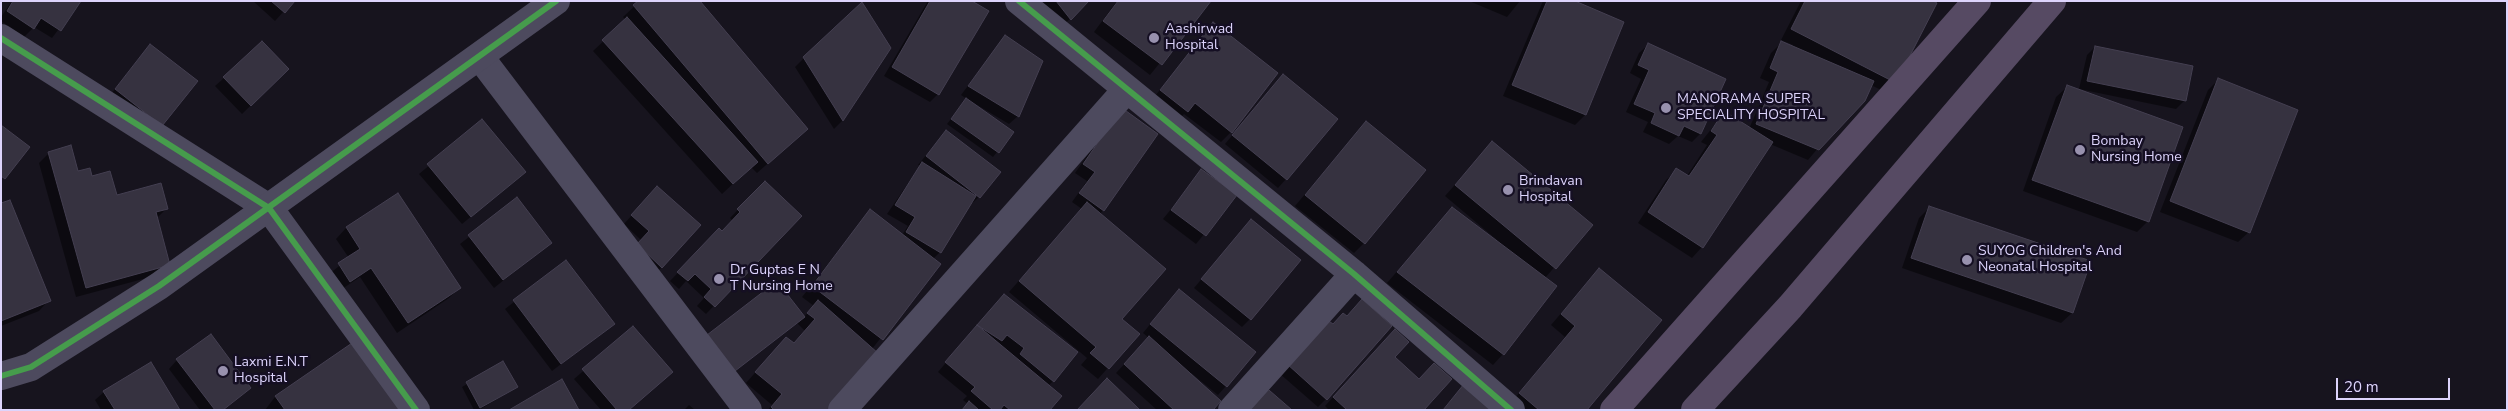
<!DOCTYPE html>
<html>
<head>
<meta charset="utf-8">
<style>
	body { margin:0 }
	#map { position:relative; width:2508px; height:411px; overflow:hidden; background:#17141e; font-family:"Nunito Sans",sans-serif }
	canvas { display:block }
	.frame { position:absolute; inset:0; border:2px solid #ddd4fc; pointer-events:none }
	.scale { position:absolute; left:2336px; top:378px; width:114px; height:22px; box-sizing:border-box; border:2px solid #ddd4fc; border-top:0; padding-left:6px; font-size:15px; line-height:18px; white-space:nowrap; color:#ddd4fc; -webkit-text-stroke:4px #150f23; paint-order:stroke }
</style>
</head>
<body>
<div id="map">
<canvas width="2508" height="411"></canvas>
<div class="frame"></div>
<div class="scale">20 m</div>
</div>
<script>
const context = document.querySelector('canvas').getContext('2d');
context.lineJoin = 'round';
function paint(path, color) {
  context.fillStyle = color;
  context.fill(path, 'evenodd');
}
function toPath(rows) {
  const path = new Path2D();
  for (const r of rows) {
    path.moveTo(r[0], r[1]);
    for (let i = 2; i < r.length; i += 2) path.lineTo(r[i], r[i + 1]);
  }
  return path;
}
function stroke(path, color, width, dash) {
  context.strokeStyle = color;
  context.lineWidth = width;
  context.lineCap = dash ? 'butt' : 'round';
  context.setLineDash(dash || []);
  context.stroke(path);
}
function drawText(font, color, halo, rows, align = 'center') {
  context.font = font + ' "Nunito Sans",sans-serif';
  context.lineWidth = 5;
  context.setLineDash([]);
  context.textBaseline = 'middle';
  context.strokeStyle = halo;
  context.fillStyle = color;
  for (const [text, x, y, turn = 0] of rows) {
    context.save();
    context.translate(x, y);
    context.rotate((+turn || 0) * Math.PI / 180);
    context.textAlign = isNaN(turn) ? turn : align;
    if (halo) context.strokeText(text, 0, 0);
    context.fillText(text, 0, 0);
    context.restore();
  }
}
const shadow = toPath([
	[12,1,80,1,52,38,34,27,24,37,1,21,1,17],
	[253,1,293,1,275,21],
	[640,1,807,129,757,173,751,167,722,194,593,51,626,20,623,17],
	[928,1,970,1,938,94,930,102,884,76],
	[1037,1,1087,1,1060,29],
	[1117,1,1210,1,1150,75,1094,32],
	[1469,1,1520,1,1507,17],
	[1543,1,1571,1,1623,23,1585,115,1575,125,1503,96],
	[1801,1,1930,1,1885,92,1871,85,1808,160,1770,144,1702,247,1692,258,1638,223,1666,180,1677,170,1687,176,1707,145,1701,142,1724,113,1749,129,1769,82,1760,78,1771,53,1781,43,1792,47,1793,45,1781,40],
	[1213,24,1231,132,1221,142,1184,114,1177,121,1151,101],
	[1005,37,1042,61,1018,116,1009,124,972,102,971,104,1012,133,993,157,947,124,967,99,961,95],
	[1648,45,1700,134,1692,142,1678,136,1669,144,1643,132,1648,122,1626,112,1641,79,1630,73,1639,53],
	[2095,47,2184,101,2176,109,2079,89,2087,55],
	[890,48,842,121,834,129,795,67,804,58],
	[142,54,161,125,108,98],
	[288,69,242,114,215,86,224,78],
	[1283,75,1286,179,1278,188,1225,144],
	[2218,80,2249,232,2238,242,2160,212,2208,90],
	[2067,87,2148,221,2137,232,2023,191,2056,97],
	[1113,119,1103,210,1100,214,1120,319,1138,334,1098,379,1081,365,1087,358,1009,292,1082,209,1072,202,1087,181,1075,173],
	[482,121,516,180,462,224,419,174],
	[1366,122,1364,243,1354,253,1295,206],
	[946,131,979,197,970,205,940,252,933,259,939,264,872,349,829,410,768,410,772,405,746,383,776,349,793,344,805,331,797,323,726,378,804,317,814,306,802,297,870,211,902,235,908,226,887,214,920,166,918,165],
	[1492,143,1591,225,1545,278,1503,354,1493,365,1387,283,1452,208,1496,241,1497,240,1445,196],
	[49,153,77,172,92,177,116,197,167,208,156,219,169,265,158,275,76,297,39,163],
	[1202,171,1235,196,1196,244,1163,219],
	[765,182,800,216,706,314,697,306,704,298,686,281,679,289,670,281,719,230,722,233,733,221,730,218],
	[397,195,459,288,449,298,397,333,360,277,339,291,328,275,349,258,336,239,346,228],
	[649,196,662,267,653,275,629,253,641,240,624,224],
	[517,199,550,243,494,288,460,244],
	[1,205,49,300,39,311,1,326],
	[1929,208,2089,262,2072,313,2061,323,1902,268,1919,218],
	[1243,230,1250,319,1242,327,1194,288],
	[566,261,613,324,552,371,505,309],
	[1599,269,1586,410,1516,410,1510,404,1565,337,1551,325],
	[1171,299,1226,386,1218,395,1191,373,1190,374,1211,410,1157,410,1116,373,1149,338,1143,333],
	[996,304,1053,381,1048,386,1048,410,962,410,968,404,963,400,967,396,938,372],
	[1332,326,1326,399,1318,407,1279,373],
	[633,328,629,410,601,410,574,379],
	[1386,339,1393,358,1423,410,1329,410,1325,406],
	[354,343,400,410,265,410,275,397],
	[177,360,250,387,223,410,200,410,169,369],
	[503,363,517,387,479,410,474,410,462,387],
	[104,392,179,410,101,410,95,400],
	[689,405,695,410,684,410]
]);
const building = toPath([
	[13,1,81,1,61,31,41,18,34,29,7,11,13,1],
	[271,1,295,1,285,13,271,1],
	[638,1,700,1,808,129,768,164,633,5,638,1],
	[930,1,972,1,989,11,939,95,892,67,930,1],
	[1056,1,1089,1,1071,20,1056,1],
	[1118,1,1211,1,1162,65,1103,21,1118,1],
	[1547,1,1575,1,1624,22,1586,115,1512,85,1547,1],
	[1805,1,1933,1,1937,3,1896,83,1791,29,1805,1],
	[862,2,891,48,843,121,803,57,862,2],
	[627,17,758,162,733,184,602,40,627,17],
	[1213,22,1278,73,1232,133,1195,103,1188,112,1160,90,1213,22],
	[1005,35,1043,61,1019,117,968,86,1005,35],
	[262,41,289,69,251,106,223,77,262,41],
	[1781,41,1874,81,1865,101,1819,150,1756,124,1778,72,1770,68,1781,41],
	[1648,43,1726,79,1701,134,1684,126,1679,136,1651,123,1655,113,1634,104,1649,70,1638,65,1648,43],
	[150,44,198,81,162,126,115,89,150,44],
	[2095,46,2193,66,2186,101,2087,81,2095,46],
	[1283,74,1338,119,1287,180,1232,135,1283,74],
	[2218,78,2298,110,2250,233,2170,201,2218,78],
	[2067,85,2183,127,2149,222,2032,180,2067,85],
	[966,98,1014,132,999,153,951,119,966,98],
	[1122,108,1158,134,1104,211,1079,193,1095,172,1083,164,1122,108],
	[1724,111,1773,142,1703,248,1648,212,1676,168,1689,176,1717,135,1711,131,1724,111],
	[482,119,526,172,471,217,427,164,482,119],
	[1366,121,1426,170,1365,244,1305,195,1366,121],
	[1,125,30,147,5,179,1,176,1,125],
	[946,130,1001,172,980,198,926,156,946,130],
	[1492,141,1593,225,1556,269,1455,185,1492,141],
	[71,145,78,171,90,168,92,176,110,171,117,195,161,183,168,209,156,212,170,265,86,288,48,152,71,145],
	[922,162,976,196,941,253,906,232,915,217,895,205,922,162],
	[1201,169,1237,195,1206,236,1171,210,1201,169],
	[765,181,802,216,715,307,704,297,711,289,695,274,688,281,677,272,719,228,722,231,740,212,737,209,765,181],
	[657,186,701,225,662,268,637,244,649,231,631,215,657,186],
	[398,193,461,288,408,323,371,268,350,282,338,263,360,249,346,227,398,193],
	[517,197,552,243,503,280,468,235,517,197],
	[10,200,51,301,1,321,1,203,10,200],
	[1087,202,1166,269,1122,319,1140,334,1109,369,1090,353,1096,347,1019,281,1087,202],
	[1929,206,2091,261,2073,313,1911,258,1929,206],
	[1452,207,1557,286,1504,355,1397,272,1452,207],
	[870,209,941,264,883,340,812,286,870,209],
	[1251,219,1301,260,1251,320,1201,279,1251,219],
	[566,260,615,324,561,364,513,300,566,260],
	[1599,268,1662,320,1587,410,1539,410,1519,393,1575,326,1561,314,1599,268],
	[777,281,805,317,735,371,707,335,777,281],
	[1179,289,1256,352,1227,387,1150,324,1179,289],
	[1004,294,1078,352,1054,382,1020,354,1024,348,1007,335,1002,341,977,325,1004,294],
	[1362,299,1392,326,1327,400,1287,364,1326,319,1333,324,1343,313,1347,316,1362,299],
	[818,300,879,354,830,410,774,410,771,407,782,394,755,372,786,337,794,343,815,319,807,313,818,300],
	[977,325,1062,396,1050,410,1010,410,1004,405,1000,410,993,410,971,391,975,387,945,362,977,325],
	[633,326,673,372,629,410,617,410,582,369,633,326],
	[1395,329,1409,342,1395,357,1419,379,1434,363,1452,379,1424,410,1347,410,1333,397,1395,329],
	[211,334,251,388,223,410,215,410,176,359,211,334],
	[1149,336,1221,401,1213,410,1174,410,1124,364,1149,336],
	[355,341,402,410,285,410,275,396,355,341],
	[503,361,518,387,480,408,466,382,503,361],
	[151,362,180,410,115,410,103,391,151,362],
	[1107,378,1140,410,1077,410,1107,378],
	[562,379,579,410,509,410,562,379],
	[1262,384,1292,410,1240,410,1262,384],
	[1464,384,1496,410,1443,410,1464,384],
	[969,401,979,410,962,410,969,401]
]);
const minor = toPath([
	[1019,1,1354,274,1511,410],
	[1,38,269,208,416,410],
	[480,57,748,410],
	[842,410,1127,89],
	[1232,410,1354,274]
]);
const tertiary = toPath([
	[1,376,31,367,159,286,556,1]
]);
const primary = toPath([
	[1614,410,1977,1],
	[1695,410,1790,307,2052,1]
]);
const cycleway = toPath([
	[1019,1,1354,274,1511,410],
	[1,38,269,208,416,410],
	[1,376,31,367,159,286,556,1]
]);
const markers = [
	[1154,38,6,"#9891ae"],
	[1666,108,6,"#9891ae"],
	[2080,150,6,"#9891ae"],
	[1508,190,6,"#9891ae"],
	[1967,260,6,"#9891ae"],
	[719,279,6,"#9891ae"],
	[223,371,6,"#9891ae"]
];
const poiNames = [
	["Aashirwad",1165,30],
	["Hospital",1165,46],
	["MANORAMA SUPER",1677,100],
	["SPECIALITY HOSPITAL",1677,116],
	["Bombay",2091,142],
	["Nursing Home",2091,158],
	["Brindavan",1519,182],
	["Hospital",1519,198],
	["SUYOG Children's And",1978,252],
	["Neonatal Hospital",1978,268],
	["Dr Guptas E N",730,271],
	["T Nursing Home",730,287],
	["Laxmi E.N.T",234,363],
	["Hospital",234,379]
];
paint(shadow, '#0007');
paint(building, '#363240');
stroke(building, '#443f51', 1);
stroke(minor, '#4d4a5e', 28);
stroke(tertiary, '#4d4a5e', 28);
stroke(primary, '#564a63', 28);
stroke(cycleway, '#469c4c', 6);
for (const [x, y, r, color] of markers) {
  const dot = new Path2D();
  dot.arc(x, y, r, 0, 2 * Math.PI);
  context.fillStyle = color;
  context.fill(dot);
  stroke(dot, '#150f23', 2);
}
drawText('14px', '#ddd4fc', '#150f23', poiNames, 'left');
</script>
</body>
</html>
